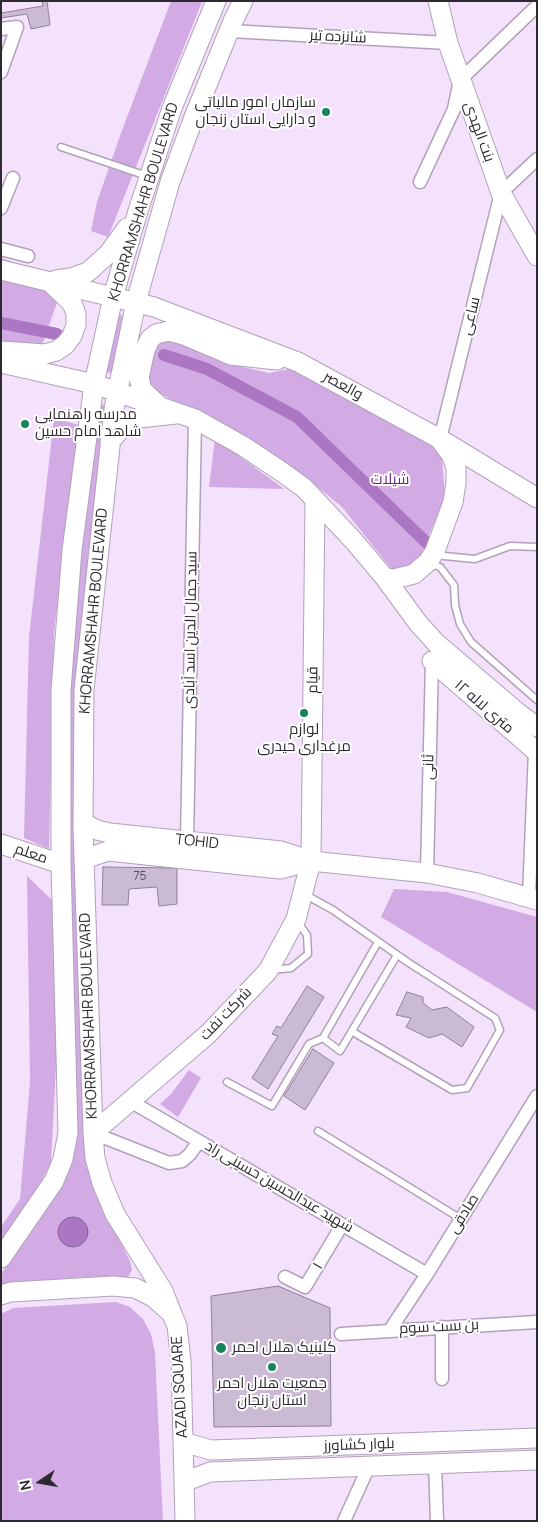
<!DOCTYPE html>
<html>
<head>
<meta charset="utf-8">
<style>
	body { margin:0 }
	#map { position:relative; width:538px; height:1522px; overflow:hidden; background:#f4e2fc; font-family:Manrope,sans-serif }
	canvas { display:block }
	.frame { position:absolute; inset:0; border:2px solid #2f2932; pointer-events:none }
	.north { position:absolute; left:15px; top:1457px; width:50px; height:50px; -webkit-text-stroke:4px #fff; paint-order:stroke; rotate:258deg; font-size:14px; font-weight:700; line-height:20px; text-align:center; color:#2f2932 }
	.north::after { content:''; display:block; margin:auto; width:18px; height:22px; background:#2f2932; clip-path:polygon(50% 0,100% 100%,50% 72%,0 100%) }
</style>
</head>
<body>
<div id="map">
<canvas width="538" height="1522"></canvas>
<div class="frame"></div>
<div class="north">N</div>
</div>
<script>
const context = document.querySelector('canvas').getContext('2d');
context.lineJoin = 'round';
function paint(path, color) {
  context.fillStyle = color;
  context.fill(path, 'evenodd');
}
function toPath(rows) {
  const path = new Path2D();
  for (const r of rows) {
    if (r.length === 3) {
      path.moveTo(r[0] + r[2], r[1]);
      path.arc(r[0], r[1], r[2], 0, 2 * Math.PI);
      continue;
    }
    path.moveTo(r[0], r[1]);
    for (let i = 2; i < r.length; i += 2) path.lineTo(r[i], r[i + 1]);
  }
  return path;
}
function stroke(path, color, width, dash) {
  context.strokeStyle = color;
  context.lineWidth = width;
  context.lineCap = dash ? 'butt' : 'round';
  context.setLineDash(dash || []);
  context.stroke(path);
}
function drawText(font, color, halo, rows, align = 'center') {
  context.font = font + ' Manrope,Cairo,sans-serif';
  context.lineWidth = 4;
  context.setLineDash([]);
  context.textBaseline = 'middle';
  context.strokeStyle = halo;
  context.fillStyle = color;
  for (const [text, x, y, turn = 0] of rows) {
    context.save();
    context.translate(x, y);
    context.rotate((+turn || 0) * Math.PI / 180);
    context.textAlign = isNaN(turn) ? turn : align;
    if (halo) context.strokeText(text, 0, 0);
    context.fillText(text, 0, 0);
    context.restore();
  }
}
const green = toPath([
	[171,1,202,2,108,237,91,231,97,202,121,133],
	[1,258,43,272,59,297,40,351,1,346],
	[119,313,122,316,124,322,112,372,106,373,103,370],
	[163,336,198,347,239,366,269,373,294,368,424,437,442,458,445,497,418,561,405,569,393,571,342,507,309,480,246,438,149,388,145,377,150,350],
	[103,404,107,409,79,826,85,1152,88,1169,96,1193,130,1261,132,1270,128,1277,87,1277,12,1283,1,1288,1,1274,62,1185,66,688,97,408],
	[54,418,79,425,54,633,49,849,24,838,29,637],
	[215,438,284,489,209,487],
	[27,876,53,901,58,1028,51,1162,40,1184,1,1244,1,1227,20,1199,30,1082],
	[394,889,447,892,537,917,537,1012,381,917],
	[189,1070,201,1078,178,1117,160,1104,171,1094],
	[116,1302,130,1307,143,1319,151,1334,155,1353,163,1521,1,1521,1,1314,13,1308]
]);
const water = toPath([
	[73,1232,15]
]);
const canal = toPath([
	[1,323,57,334],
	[164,355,207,369,297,417,435,551]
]);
const building = toPath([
	[1,1,47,1,50,25,31,29,27,14,1,18,1,1],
	[1,1,42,1,43,6,1,13,1,1],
	[103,867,177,868,177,904,159,906,157,887,129,889,128,905,102,905,103,867],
	[307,986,324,997,268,1089,252,1078,278,1036,272,1034,277,1026,281,1028,307,986],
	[407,992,423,997,423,1003,432,1010,447,1007,474,1027,462,1047,442,1034,429,1038,406,1027,411,1018,396,1015,407,992],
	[313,1049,334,1063,305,1110,284,1096,313,1049],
	[278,1286,330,1308,331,1426,214,1427,211,1296,278,1286]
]);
const lane = toPath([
	[61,147,147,176],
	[436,552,444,556,475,559,510,546,537,547],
	[429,563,440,567,454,585,455,605,460,624,471,642,537,700],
	[304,894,333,910,409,963,495,1018,500,1030,467,1088,452,1090,353,1032],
	[378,942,323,1038,340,1051,397,955],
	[272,970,291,968,308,954,307,935,297,921],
	[227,1082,272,1106,309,1044,323,1038],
	[318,1131,461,1219]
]);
const street = toPath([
	[1,29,17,27,1,72],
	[229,31,448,43],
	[420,182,454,109,460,80,537,6],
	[1,208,13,178],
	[1,249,28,256],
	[440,439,501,193,537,159],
	[187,841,195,419],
	[427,873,432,661],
	[529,896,535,751],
	[130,1101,427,1274],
	[93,1133,169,1163,182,1161,190,1154,199,1141],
	[285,1277,305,1287,342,1225],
	[442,1327,442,1379],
	[390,1330,427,1274,537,1096],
	[341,1334,537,1322],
	[435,1464,437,1521],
	[344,1521,369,1466]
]);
const secondary = toPath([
	[438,1,448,43,501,193,537,256],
	[1,270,154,307,298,362,440,439,537,498],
	[56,280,71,278,88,272,109,253,127,228],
	[1,351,45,354,56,351,65,345,72,336,76,325,76,314,72,303,51,283],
	[1,363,94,384,195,419,243,446,282,472,304,488,353,540,385,578,418,623,436,643,517,712,537,727],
	[157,404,142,390,139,378,145,350,150,339,156,334,169,331,184,335,231,355,277,360],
	[110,441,124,426,139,418,176,414],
	[385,578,394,579,414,574,428,562,435,551,453,502,456,483,456,468,452,456,441,441],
	[432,661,537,752],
	[84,823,97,830,110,833,281,851,311,861,427,873,478,883,537,900],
	[1,844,61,864],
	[84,859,108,851,280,869,311,861],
	[93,1133,208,1034,268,971,296,919,311,861,315,500],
	[1,1258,54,1181,63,1159,68,1133,61,864,61,690,72,550,94,384,113,297,138,211,172,108,216,1],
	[1,1295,11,1292,113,1286,135,1288,153,1297,172,1314,177,1326,181,1361,185,1521],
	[172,1314,163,1291,115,1214,102,1183,95,1158,93,1133,83,828,84,690,114,409,136,302,170,182,194,117,233,21,243,1],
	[183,1442,211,1450,537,1438],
	[184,1482,210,1472,537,1460]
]);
const markers = [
	[326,112,5,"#188360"],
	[25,424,5,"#188360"],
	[304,713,5,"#188360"],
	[221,1348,6,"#188360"],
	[272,1367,5,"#188360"]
];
const numberNames = [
	["75",140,877]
];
const streetNames = [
	["شانزده تیر",338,37,3],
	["بنت الهدی",479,132,70],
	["KHORRAMSHAHR BOULEVARD",144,202,-73],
	["ساعی",471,316,-76],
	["والعصر",343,386,29],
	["KHORRAMSHAHR BOULEVARD",94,611,-85],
	["سید جمال الدین اسد آبادی",191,630,-89],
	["قیام",313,680,-89],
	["۱۲ متری لاله",484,707,41],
	["ثانی",429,767,-89],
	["TOHID",197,842,6],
	["معلم",31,854,19],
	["شرکت نفت",226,1014,-46],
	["KHORRAMSHAHR BOULEVARD",89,1016,-92],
	["شهید عبدالحسین حسینی راد",279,1187,30],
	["صادقی",464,1214,-58],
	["۱",318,1266,-59],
	["بن بست سوم",439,1327,-3],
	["AZADI SQUARE",180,1387,-93],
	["بلوار کشاورز",359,1445,-2]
];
const poiNames = [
	["سازمان امور مالیاتی",316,103,"right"],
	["و دارایی استان زنجان",316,120,"right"],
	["مدرسه راهنمایی",35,415],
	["شاهد امام حسین",35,432],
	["لوازم",304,730,"center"],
	["مرغداری حیدری",304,747,"center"],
	["کلینیک هلال احمر",232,1348],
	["جمعیت هلال احمر",272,1384,"center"],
	["استان زنجان",272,1401,"center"]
];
const parkNames = [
	["شیلات",390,480]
];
paint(green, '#d2aae4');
paint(water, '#ab77c2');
stroke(water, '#866097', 1);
stroke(canal, '#ab77c2', 12);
paint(building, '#cbbad3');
stroke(building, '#908098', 1);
stroke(lane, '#b1a1b9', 9);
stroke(street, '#b1a1b9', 15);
stroke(secondary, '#b1a1b9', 21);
stroke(lane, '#fff', 6);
stroke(street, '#fff', 12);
stroke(secondary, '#fff', 19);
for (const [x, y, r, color] of markers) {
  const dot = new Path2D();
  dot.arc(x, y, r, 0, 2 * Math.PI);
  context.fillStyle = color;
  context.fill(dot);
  stroke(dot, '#fff', 2);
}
drawText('12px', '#564d5a', null, numberNames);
drawText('15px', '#2f2932', '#fff', streetNames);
drawText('15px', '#2f2932', '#fff', poiNames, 'left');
drawText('15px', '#692883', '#fff', parkNames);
</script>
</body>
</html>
